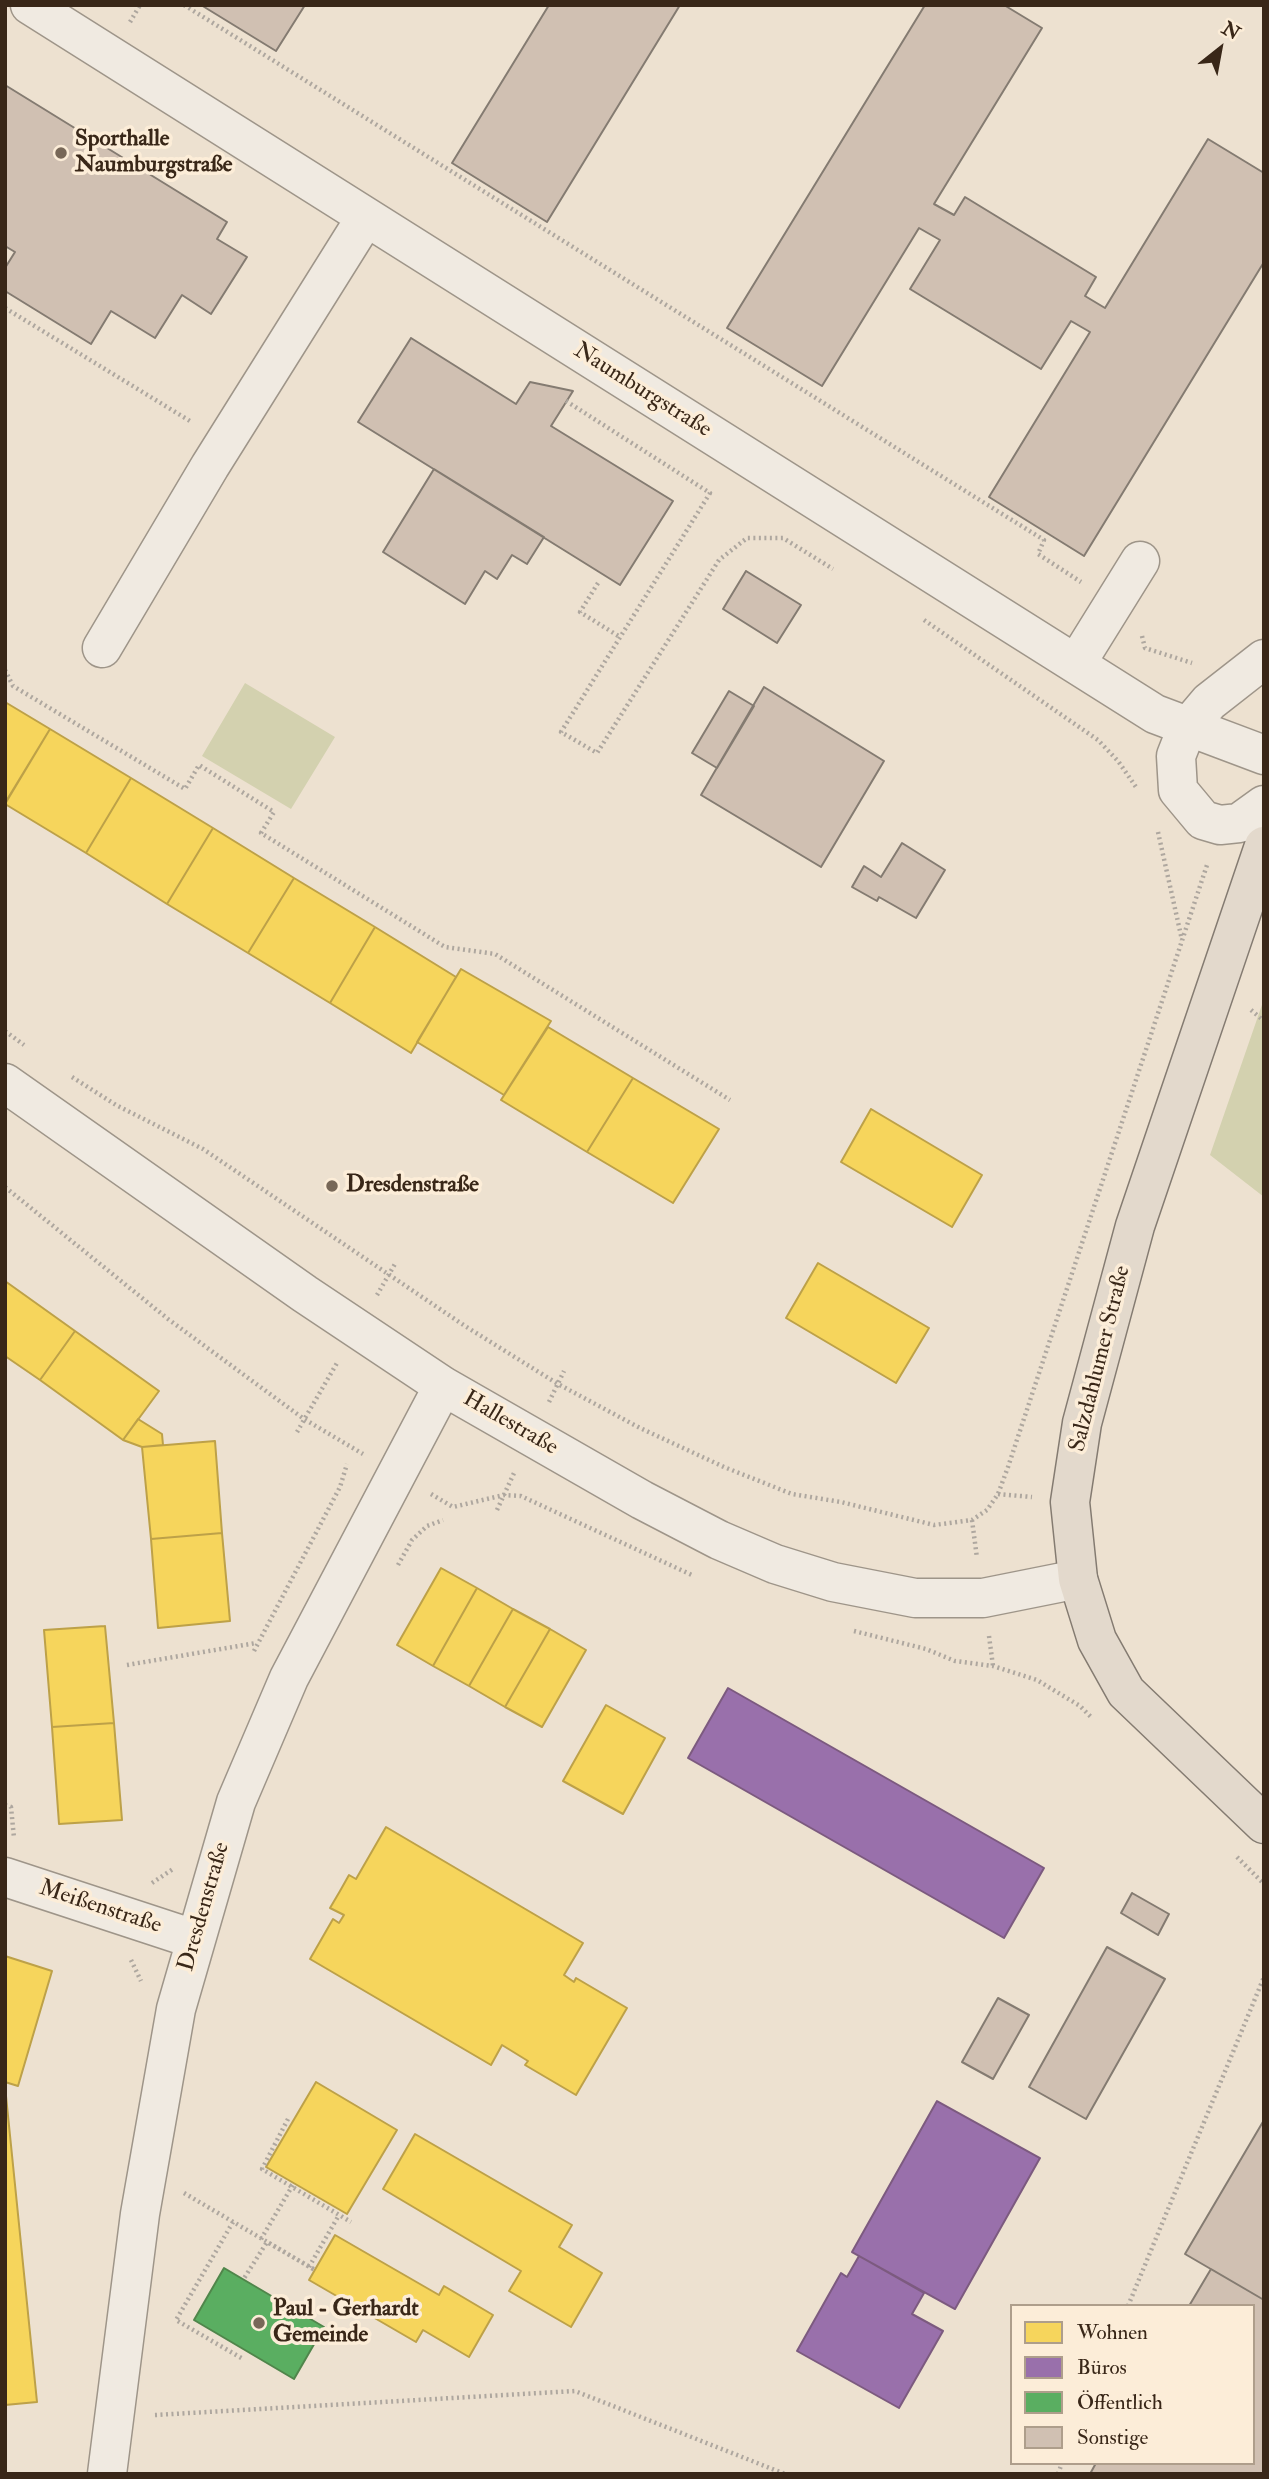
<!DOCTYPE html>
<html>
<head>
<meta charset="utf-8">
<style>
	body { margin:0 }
	#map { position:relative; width:1269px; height:2479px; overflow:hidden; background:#ede1d0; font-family:"IM FELL Double Pica",serif }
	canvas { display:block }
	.frame { position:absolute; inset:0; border:7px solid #392718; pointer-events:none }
	.legend { position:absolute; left:1010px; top:2304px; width:245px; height:161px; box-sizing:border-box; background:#fcedd8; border:2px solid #ae9e8b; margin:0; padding:9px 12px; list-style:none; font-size:21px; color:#392718 }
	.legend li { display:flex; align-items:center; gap:14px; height:35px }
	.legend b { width:35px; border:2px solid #ae9e8b }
	.north { position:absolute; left:1185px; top:14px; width:70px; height:70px; -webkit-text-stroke:5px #fcedd8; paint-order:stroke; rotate:31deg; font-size:19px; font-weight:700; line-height:28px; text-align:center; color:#392718 }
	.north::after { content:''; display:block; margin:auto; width:24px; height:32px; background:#392718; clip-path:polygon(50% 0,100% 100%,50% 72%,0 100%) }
</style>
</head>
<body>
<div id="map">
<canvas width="1269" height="2479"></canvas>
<div class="frame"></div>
<ul class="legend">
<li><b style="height:19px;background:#f6d55c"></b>Wohnen</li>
<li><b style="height:19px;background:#9970ab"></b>Büros</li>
<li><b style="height:19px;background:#5aae61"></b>Öffentlich</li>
<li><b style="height:19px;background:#d0c0b2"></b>Sonstige</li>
</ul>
<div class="north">N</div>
</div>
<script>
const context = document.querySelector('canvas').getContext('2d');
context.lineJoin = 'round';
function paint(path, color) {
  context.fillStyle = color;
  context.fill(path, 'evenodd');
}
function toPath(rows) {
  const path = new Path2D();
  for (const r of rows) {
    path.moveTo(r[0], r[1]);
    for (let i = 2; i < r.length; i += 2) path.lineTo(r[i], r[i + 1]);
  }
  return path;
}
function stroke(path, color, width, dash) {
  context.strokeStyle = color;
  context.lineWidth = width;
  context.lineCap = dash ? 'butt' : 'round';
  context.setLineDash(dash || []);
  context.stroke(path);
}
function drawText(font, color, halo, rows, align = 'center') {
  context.font = font + ' "IM FELL Double Pica",serif';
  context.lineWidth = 7;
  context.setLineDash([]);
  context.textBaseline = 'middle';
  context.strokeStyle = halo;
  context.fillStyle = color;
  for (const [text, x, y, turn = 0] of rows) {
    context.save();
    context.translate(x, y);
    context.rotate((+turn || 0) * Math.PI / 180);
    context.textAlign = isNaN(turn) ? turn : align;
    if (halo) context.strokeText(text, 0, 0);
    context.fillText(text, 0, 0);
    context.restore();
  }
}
const green = toPath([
	[245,683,335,737,291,809,202,756],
	[1264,999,1264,1197,1210,1155]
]);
const homes = toPath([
	[5,702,50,729,5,803,5,702],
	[50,729,131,778,86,853,5,804,50,729],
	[131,778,213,828,167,904,86,853,131,778],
	[213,828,294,878,248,953,167,904,213,828],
	[294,878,375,927,330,1003,248,953,294,878],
	[375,927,456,977,411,1053,330,1003,375,927],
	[461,969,551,1021,504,1095,417,1042,461,969],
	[548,1027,633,1078,587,1152,501,1100,548,1027],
	[633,1078,719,1129,673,1203,587,1152,633,1078],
	[871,1109,982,1175,952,1227,841,1162,871,1109],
	[818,1263,929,1328,896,1383,786,1318,818,1263],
	[5,1281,75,1331,40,1380,5,1356,5,1281],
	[75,1331,159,1391,123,1440,40,1380,75,1331],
	[138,1419,162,1434,163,1445,142,1447,123,1440,138,1419],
	[215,1441,222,1533,151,1539,142,1447,215,1441],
	[222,1533,230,1621,158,1628,151,1539,222,1533],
	[441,1568,477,1588,433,1666,397,1645,441,1568],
	[477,1588,513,1609,469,1686,433,1666,477,1588],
	[513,1609,550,1629,505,1707,469,1686,513,1609],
	[105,1626,114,1723,52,1727,44,1630,105,1626],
	[550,1629,586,1650,542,1727,505,1707,550,1629],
	[606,1705,665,1738,623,1814,563,1781,606,1705],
	[114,1723,122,1820,59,1824,52,1727,114,1723],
	[386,1827,583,1943,564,1975,574,1982,576,1978,627,2008,576,2095,525,2065,528,2061,502,2045,491,2065,310,1959,333,1919,339,1923,344,1915,330,1908,340,1891,349,1875,356,1879,386,1827],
	[5,1956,52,1971,18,2086,5,2082,5,1956],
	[316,2082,397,2130,347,2214,266,2167,316,2082],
	[5,2086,37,2402,5,2405,5,2086],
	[415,2134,572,2225,559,2247,602,2273,571,2327,509,2291,521,2271,383,2189,415,2134],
	[335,2235,439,2295,444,2286,493,2315,469,2357,423,2330,416,2342,309,2280,335,2235]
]);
const offices = toPath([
	[728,1688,1044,1868,1004,1938,688,1758,728,1688],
	[937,2101,1040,2158,955,2309,852,2252,937,2101],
	[859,2256,924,2293,912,2314,943,2331,899,2408,797,2351,841,2273,847,2277,859,2256]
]);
const public = toPath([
	[224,2268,324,2327,294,2379,194,2320,224,2268]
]);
const building = toPath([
	[201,5,305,5,276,51,201,5],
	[549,5,680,5,547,222,452,163,549,5],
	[925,5,1004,5,1042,28,934,204,954,215,965,197,1096,277,1085,296,1105,308,1208,139,1264,173,1264,262,1084,556,989,497,1090,332,1071,321,1041,369,910,289,940,240,919,228,822,386,727,328,925,5],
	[5,85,227,222,217,239,247,257,211,314,182,295,155,338,111,311,91,344,5,291,5,268,15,252,5,246,5,85],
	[411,338,516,404,530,382,573,391,551,426,673,501,620,585,358,422,411,338],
	[434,469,544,537,527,564,512,555,497,579,485,571,465,604,383,552,434,469],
	[746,571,801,605,777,643,723,609,746,571],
	[764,687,884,761,821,867,701,795,764,687],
	[729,691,754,706,717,768,692,753,729,691],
	[902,843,945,870,916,918,879,897,877,901,852,887,864,866,881,877,902,843],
	[1132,1893,1169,1914,1158,1935,1121,1913,1132,1893],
	[1107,1947,1165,1979,1086,2119,1029,2087,1107,1947],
	[998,1998,1029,2015,993,2079,962,2062,998,1998],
	[1264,2120,1264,2300,1185,2254,1264,2120],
	[1211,2269,1264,2300,1264,2474,1090,2474,1096,2463,1253,2463,1253,2306,1189,2306,1211,2269]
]);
const path = toPath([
	[184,5,1044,540,1038,554,1081,582],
	[130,22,140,5],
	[5,308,190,421],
	[566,401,710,493,561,732,597,753,719,560,747,538,783,538,833,569],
	[598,583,580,612,620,637],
	[924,620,1098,740,1118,761,1136,787],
	[1142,636,1145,648,1192,663],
	[5,670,13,686,185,789,199,765,274,812,261,833,445,947,495,954,730,1100],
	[1158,832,1182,940],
	[1251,1010,1264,1021],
	[5,1031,24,1045],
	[72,1077,116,1105,203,1149,465,1326,558,1384,640,1428,724,1467,792,1494,841,1502,934,1525,972,1520,987,1510,998,1494,1008,1467,1208,862],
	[5,1187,168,1319,304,1419,363,1454],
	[377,1295,395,1264],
	[549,1402,564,1371],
	[297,1432,337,1363],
	[431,1494,453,1507,504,1495,521,1496,694,1576],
	[998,1494,1032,1497],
	[497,1510,514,1473],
	[972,1520,977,1558],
	[398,1565,412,1540,427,1526,443,1520],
	[854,1631,926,1649,955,1661,993,1666,1037,1680,1080,1706,1092,1718],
	[989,1636,993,1666],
	[254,1651,340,1487,347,1464],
	[127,1665,256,1643],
	[5,1805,11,1807,14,1838],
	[1237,1857,1264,1884],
	[152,1883,173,1869],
	[131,1960,141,1981],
	[288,2119,262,2169,351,2222],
	[184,2193,315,2270,267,2242,243,2280],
	[233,2222,176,2320,243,2359],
	[261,2239,294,2183],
	[309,2267,339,2215],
	[1128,2306,1264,1977],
	[155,2415,575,2391,785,2474],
	[1058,2474,1062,2463]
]);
const minor = toPath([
	[30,5,1155,714,1264,755],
	[102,648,210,466,366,217],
	[1264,659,1209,702,1187,728,1176,756,1178,790,1203,820,1220,825,1239,823,1264,805],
	[1076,664,1140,561],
	[5,1083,305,1294,443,1386,642,1500,719,1540,775,1564,833,1582,915,1598,983,1598,1078,1579],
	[5,1877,194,1939],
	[107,2474,140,2214,176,2009,236,1802,289,1678,443,1386]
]);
const major = toPath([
	[1264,846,1135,1226,1082,1423,1070,1502,1078,1579,1097,1640,1126,1692,1264,1824]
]);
const markers = [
	[61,153,7,"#786858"],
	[332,1186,7,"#786858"],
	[259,2323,7,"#786858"]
];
const poiNames = [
	["Sporthalle",75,140],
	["Naumburgstraße",75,166],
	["Dresdenstraße",346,1186],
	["Paul - Gerhardt",273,2310],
	["Gemeinde",273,2336]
];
const streetNames = [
	["Naumburgstraße",642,391,32],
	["Salzdahlumer Straße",1101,1359,-76],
	["Hallestraße",510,1424,30],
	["Dresdenstraße",205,1907,-74],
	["Meißenstraße",100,1908,18]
];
paint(green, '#d3d1af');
paint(homes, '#f6d55c');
stroke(homes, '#bda148', 2);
paint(offices, '#9970ab');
stroke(offices, '#7c5a7f', 2);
paint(public, '#5aae61');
stroke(public, '#50864b', 2);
paint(building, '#d0c0b2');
stroke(building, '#847b71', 2);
stroke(minor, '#9e9589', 41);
stroke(major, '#847b71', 41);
stroke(path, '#aea79f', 4.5, [2, 3.5]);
stroke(minor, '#f0eae1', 38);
stroke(major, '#e3d9cc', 38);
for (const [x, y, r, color] of markers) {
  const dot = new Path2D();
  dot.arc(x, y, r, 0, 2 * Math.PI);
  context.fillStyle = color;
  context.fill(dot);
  stroke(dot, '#fcedd8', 2.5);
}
drawText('bold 23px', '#392718', '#fcedd8', poiNames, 'left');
drawText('23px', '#392718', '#fcedd8', streetNames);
</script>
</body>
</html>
